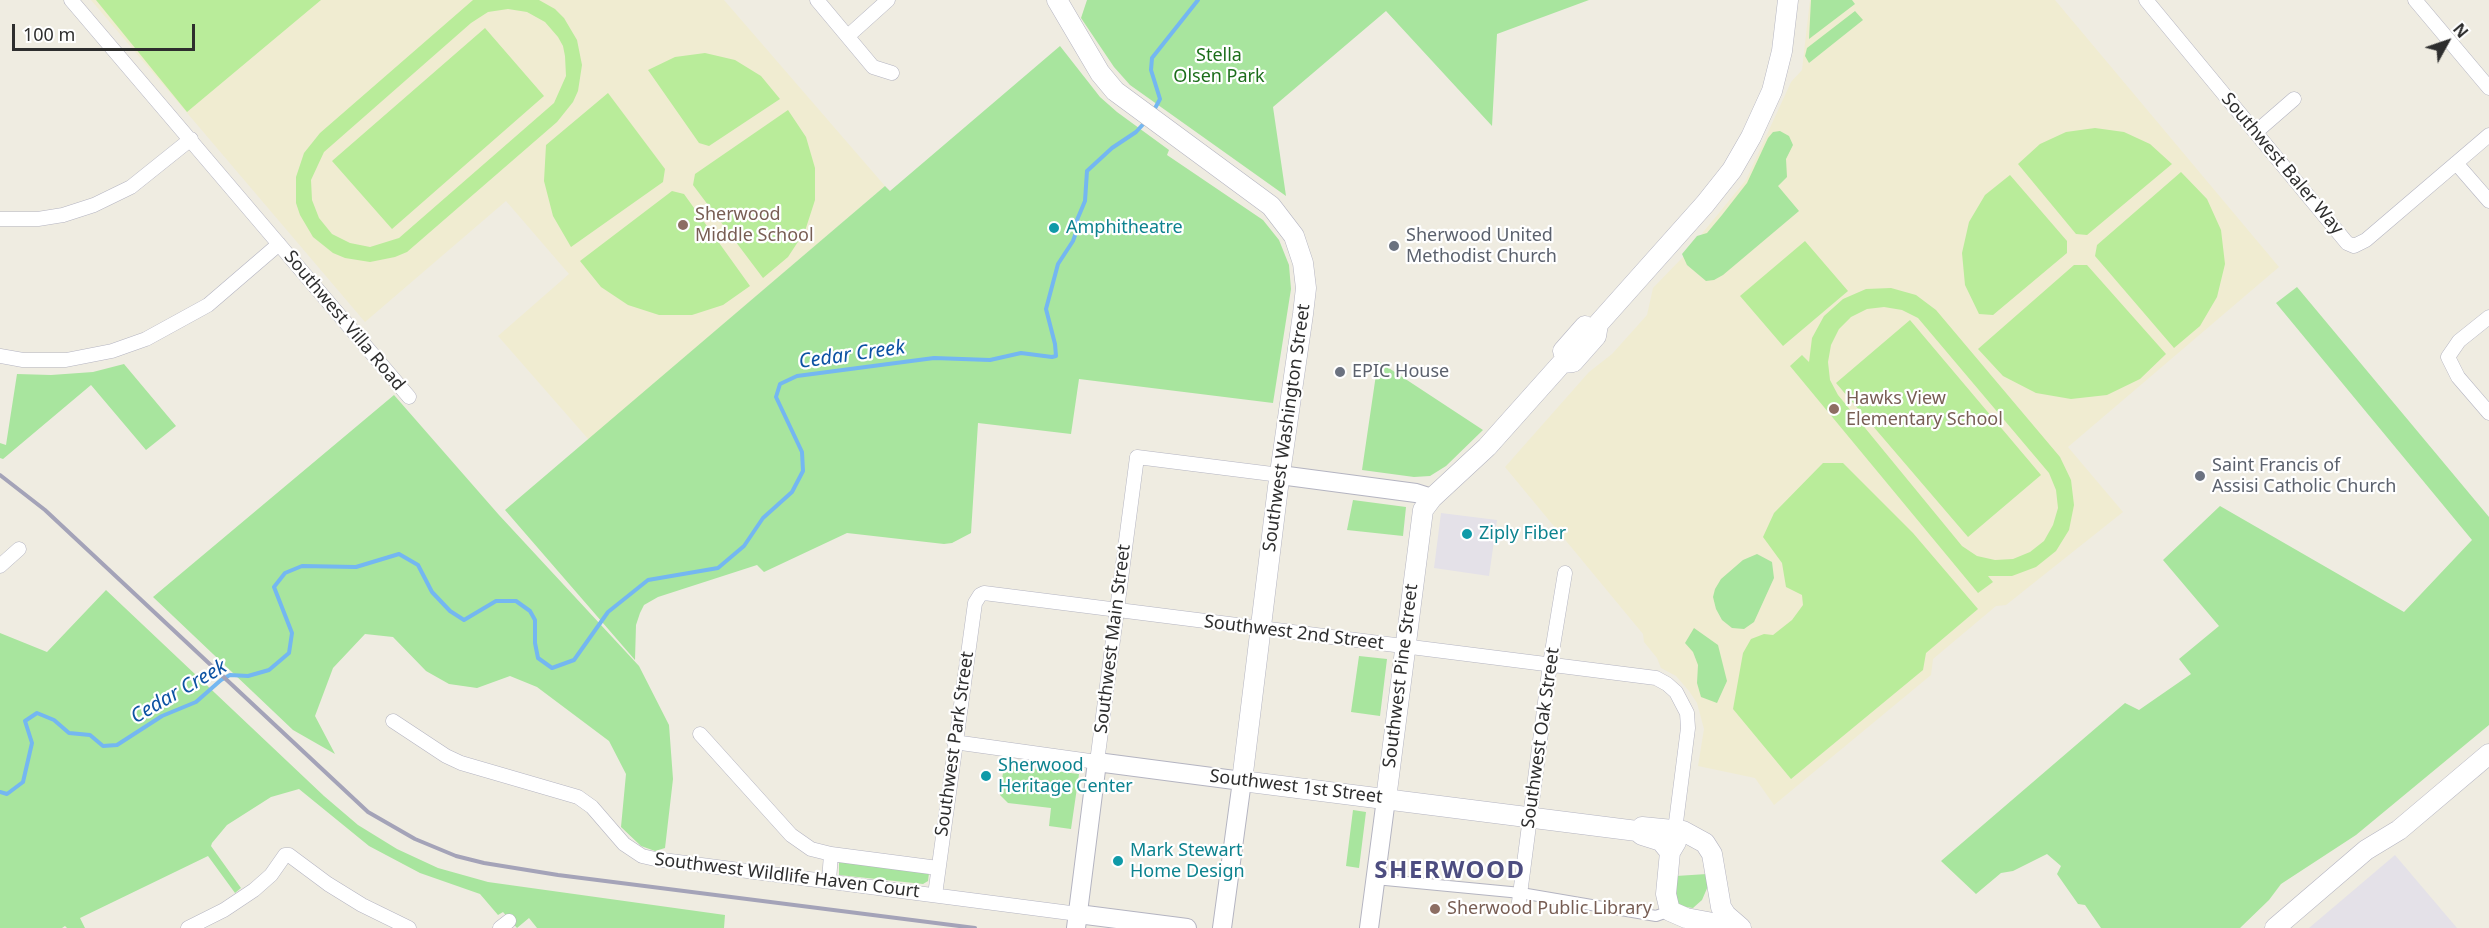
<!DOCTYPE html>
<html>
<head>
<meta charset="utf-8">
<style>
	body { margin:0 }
	#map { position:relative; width:2489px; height:928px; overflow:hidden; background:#efece1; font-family:"Noto Sans",sans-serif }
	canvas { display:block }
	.north { position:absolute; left:2417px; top:12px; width:60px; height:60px; -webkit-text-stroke:4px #fff; paint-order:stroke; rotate:50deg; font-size:16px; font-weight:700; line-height:24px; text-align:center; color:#2e2e2e }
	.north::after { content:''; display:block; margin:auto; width:21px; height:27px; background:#2e2e2e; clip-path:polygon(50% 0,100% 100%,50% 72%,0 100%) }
	.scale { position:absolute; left:12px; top:24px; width:183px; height:27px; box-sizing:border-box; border:3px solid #2e2e2e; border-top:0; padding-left:8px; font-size:18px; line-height:21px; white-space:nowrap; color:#2e2e2e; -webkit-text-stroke:4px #fff; paint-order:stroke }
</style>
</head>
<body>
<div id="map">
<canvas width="2489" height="928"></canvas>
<div class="north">N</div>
<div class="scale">100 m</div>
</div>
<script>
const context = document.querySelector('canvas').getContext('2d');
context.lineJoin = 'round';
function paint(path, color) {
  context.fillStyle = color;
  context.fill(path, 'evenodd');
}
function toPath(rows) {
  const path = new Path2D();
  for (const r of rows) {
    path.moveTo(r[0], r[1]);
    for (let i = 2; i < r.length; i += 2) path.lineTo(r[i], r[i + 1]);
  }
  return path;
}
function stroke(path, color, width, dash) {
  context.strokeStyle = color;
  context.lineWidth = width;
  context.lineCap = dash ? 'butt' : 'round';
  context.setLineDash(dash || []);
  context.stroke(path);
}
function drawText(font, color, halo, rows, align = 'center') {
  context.font = font + ' "Noto Sans",sans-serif';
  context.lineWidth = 4.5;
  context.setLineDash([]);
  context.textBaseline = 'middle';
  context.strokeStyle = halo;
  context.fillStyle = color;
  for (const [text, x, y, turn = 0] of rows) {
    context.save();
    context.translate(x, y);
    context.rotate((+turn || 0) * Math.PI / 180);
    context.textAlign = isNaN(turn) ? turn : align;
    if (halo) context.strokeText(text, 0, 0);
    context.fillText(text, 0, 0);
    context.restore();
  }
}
const industrial = toPath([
	[1441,513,1497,520,1489,576,1434,568],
	[2395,855,2457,928,2309,928]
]);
const education = toPath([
	[91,0,724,0,885,186,589,440,498,336,569,274,506,201,365,322],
	[1810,0,2055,0,2279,267,2068,447,2123,512,2006,605,1996,606,1933,659,1931,675,1774,805,1755,778,1698,766,1704,729,1697,703,1689,691,1676,676,1661,668,1657,658,1644,642,1643,634,1505,467,1589,372,1612,354,1647,315,1653,288,1682,258,1746,180,1791,82,1802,70]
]);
const green = toPath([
	[1087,0,1589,0,1497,34,1492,126,1386,11,1273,107,1286,196,1130,85,1114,67,1081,18],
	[1811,0,1852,0,1855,4,1809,39],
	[1855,11,1863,20,1809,63,1805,56,1807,48],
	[1060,46,1100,97,1117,112,1169,150,1167,155,1263,220,1279,240,1289,265,1291,289,1273,403,1079,379,1071,434,978,423,971,533,952,543,944,544,847,533,764,572,757,565,658,597,644,605,640,613,636,625,635,660,505,510,885,186,890,191],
	[1780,131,1789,136,1793,145,1786,159,1787,177,1778,186,1799,211,1723,275,1714,280,1706,281,1687,265,1682,254,1697,236,1707,233,1722,215,1747,183,1768,138,1773,132],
	[2297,287,2489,517,2489,725,2356,835,2281,884,2269,900,2240,928,2101,928,2085,905,2078,904,2057,874,2061,866,2047,854,2013,871,2001,873,1976,894,1941,861,2125,703,2139,710,2191,674,2179,659,2219,626,2163,560,2220,506,2404,612,2472,540,2276,303],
	[1378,361,1483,430,1446,466,1430,476,1414,477,1362,470],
	[124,364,176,426,146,450,91,385,3,459,0,458,0,443,6,445,17,374,51,375,93,372],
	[394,395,499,515,639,666,669,725,673,779,665,848,655,851,641,846,621,827,626,774,609,741,537,687,510,676,477,688,449,684,426,671,393,637,365,634,333,668,315,716,335,754,293,730,153,597],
	[1353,500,1406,507,1403,536,1347,530],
	[1757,554,1772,562,1774,578,1754,622,1744,629,1732,628,1722,620,1716,609,1713,597,1715,589,1721,579,1743,560],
	[106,590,324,796,358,825,397,849,438,868,488,882,725,915,724,928,537,928,529,918,517,928,503,912,498,915,480,894,420,873,369,846,299,789,271,797,227,825,212,843,211,846,241,888,235,893,208,856,80,918,85,928,67,928,65,926,62,928,0,928,0,633,47,652],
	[1694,628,1718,645,1727,681,1717,703,1701,697,1697,683,1698,665,1693,652,1685,643],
	[1359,656,1387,659,1380,716,1351,712],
	[1004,765,1079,774,1071,829,1049,826,1051,808,1008,803,1000,795],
	[1353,810,1366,812,1359,868,1346,866],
	[839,858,929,873,928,881,923,884,839,875],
	[1707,874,1708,886,1702,900,1693,908,1679,906,1673,894,1676,876]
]);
const pitch = toPath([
	[96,0,321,0,187,112],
	[473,0,539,0,555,9,564,18,577,40,582,65,578,91,573,102,557,122,407,252,395,257,370,262,345,258,333,253,313,237,300,215,296,203,296,177,304,153,320,133],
	[508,9,527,12,545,22,558,37,563,46,565,56,566,76,554,103,399,238,370,247,350,243,332,234,319,218,312,200,311,180,324,152,471,23,488,12],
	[485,28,544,96,392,229,332,161],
	[705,53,735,60,761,76,780,99,709,146,699,143,648,70,675,57],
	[608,93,665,169,663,182,571,247,553,216,544,181,546,145],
	[788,110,806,137,815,168,815,200,805,231,788,257,763,278,693,185,695,174],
	[2095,128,2124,132,2150,144,2172,164,2087,235,2076,234,2018,164,2040,144,2066,132],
	[2181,172,2207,199,2221,230,2225,264,2217,297,2200,326,2174,348,2095,256,2097,245],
	[2010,175,2067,241,2067,253,1993,315,1979,314,1965,285,1962,253,1969,222,1985,195],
	[672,191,684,194,750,286,723,305,692,315,659,315,628,305,601,287,580,261],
	[1805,241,1848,291,1783,346,1740,296],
	[2074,265,2087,265,2166,354,2140,379,2107,395,2071,399,2036,393,2003,376,1978,349],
	[1891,288,1916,295,1936,310,2060,457,2071,480,2074,505,2069,530,2056,551,2036,567,2012,576,1988,576,1993,582,1978,593,1790,366,1802,355,1809,362,1812,338,1824,316,1843,299,1866,289],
	[1884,307,1902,310,1918,318,2049,473,2056,490,2058,508,2053,525,2044,541,2030,552,2013,559,1995,560,1977,556,1962,546,1838,395,1830,380,1828,362,1831,345,1839,329,1851,317,1867,309],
	[1910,320,2041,475,1968,537,1836,383],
	[1823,463,1843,463,1913,533,1978,609,1926,653,1923,670,1791,779,1733,709,1743,653,1751,639,1764,634,1773,635,1792,620,1803,605,1802,595,1786,587,1782,563,1763,537,1774,513]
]);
const stream = toPath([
	[1153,112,1160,99,1151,70,1152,58,1198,0],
	[0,792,7,794,23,782,32,743,25,721,37,713,54,720,69,733,90,735,103,746,117,745,162,716,196,702,221,680,230,675,248,676,269,670,289,653,292,633,274,587,285,573,302,566,356,567,399,554,418,565,432,592,450,611,464,620,496,601,516,601,530,611,535,620,535,643,538,658,552,668,574,660,608,612,648,580,718,568,744,546,763,518,792,492,803,471,802,452,776,397,780,384,797,376,934,358,990,360,1021,353,1052,357,1056,356,1055,344,1046,309,1058,264,1073,241,1078,227,1077,220,1085,201,1087,171,1112,148,1136,132,1147,120]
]);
const pedestrian = toPath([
	[1375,879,1521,893,1656,916,1670,911]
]);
const minor = toPath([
	[71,0,409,397],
	[817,0,873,67,892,73],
	[2146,0,2347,243,2354,246,2366,240,2489,135],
	[2415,0,2489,88],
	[848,36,888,0],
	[2256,132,2294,99],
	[2456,163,2489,201],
	[0,219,38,219,63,215,94,205,131,187,191,139],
	[2489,317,2459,341,2448,357,2458,377,2489,413],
	[0,356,23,360,66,360,112,351,146,339,208,305,279,244],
	[0,566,19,549],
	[393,721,446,756,461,763,578,797,592,807,624,844,642,856,655,859,1078,914],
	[700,734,791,835,811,849,831,854,829,881],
	[954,742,1097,762,1137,457,1280,475],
	[831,854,938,868],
	[935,895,975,603,980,595,984,593,1656,678,1667,684,1676,692,1687,713,1688,728,1675,830],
	[1519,902,1550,664,1565,573],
	[188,928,224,910,254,890,271,875,285,855,289,855,328,884,362,905,409,928],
	[500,928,509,921]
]);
const tertiary = toPath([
	[1280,475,1416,493,1432,498],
	[1078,914,1187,928],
	[1076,928,1097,762,1242,781,1222,928],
	[1369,928,1386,799]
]);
const secondary = toPath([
	[1057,0,1100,73,1115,91,1271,206,1294,236,1303,263,1306,288,1303,314,1278,487,1242,781,1637,831,1642,835,1661,841,1670,852],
	[1563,351,1585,326],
	[1386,799,1423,510,1432,498,1487,447,1562,363,1573,362,1596,336,1598,324,1705,204,1732,170,1751,137,1772,91,1782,51,1788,0],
	[1642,827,1683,831,1705,843,1712,854,1721,907,1726,915,1741,928],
	[1676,842,1670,852,1666,894,1670,911,1686,918,1740,928],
	[2275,928,2366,850,2399,830,2489,754]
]);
const rail = toPath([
	[0,475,45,510,368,812,415,839,456,856,484,863,558,875,975,928]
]);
const markers = [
	[683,225,6,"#8d6e63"],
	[1054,228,6,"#0f9aa8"],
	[1394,246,6,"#6b7280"],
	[1340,372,6,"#6b7280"],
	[1834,409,6,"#8d6e63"],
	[2200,476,6,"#6b7280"],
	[1467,534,6,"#0f9aa8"],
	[986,776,6,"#0f9aa8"],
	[1118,861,6,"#0f9aa8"],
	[1435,909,6,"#8d6e63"]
];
const parkNames = [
	["Stella",1219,56],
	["Olsen Park",1219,77]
];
const streetNames = [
	["Southwest Baler Way",2282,164,50],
	["Southwest Villa Road",344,321,50],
	["Southwest Washington Street",1287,428,-82],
	["Southwest 2nd Street",1294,633,7],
	["Southwest Main Street",1113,639,-83],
	["Southwest Pine Street",1401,676,-83],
	["Southwest Oak Street",1541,738,-82],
	["Southwest Park Street",955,744,-82],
	["Southwest 1st Street",1296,787,7],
	["Southwest Wildlife Haven Court",787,876,7]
];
const educationNames = [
	["Sherwood",695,215],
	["Middle School",695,236],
	["Hawks View",1846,399],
	["Elementary School",1846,420],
	["Sherwood Public Library",1447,909]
];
const cultureNames = [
	["Amphitheatre",1066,228],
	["Ziply Fiber",1479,534],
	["Sherwood",998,766],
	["Heritage Center",998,787],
	["Mark Stewart",1130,851],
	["Home Design",1130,872]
];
const worshipNames = [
	["Sherwood United",1406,236],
	["Methodist Church",1406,257],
	["EPIC House",1352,372],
	["Saint Francis of",2212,466],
	["Assisi Catholic Church",2212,487]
];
const waterNames = [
	["Cedar Creek",852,355,-8],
	["Cedar Creek",179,692,-30]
];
const districtNames = [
	["SHERWOOD",1450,871]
];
paint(industrial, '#e4e1e8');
paint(education, '#f0ecd1');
paint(green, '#a8e59e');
paint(pitch, '#b9ec9a');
stroke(stream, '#74b7f1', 4);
stroke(pedestrian, '#b4b4c1', 12);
stroke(minor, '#b4b4c1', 15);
stroke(tertiary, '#b4b4c1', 20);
stroke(secondary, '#b4b4c1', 21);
stroke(pedestrian, '#fff', 10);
stroke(minor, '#fff', 14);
stroke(tertiary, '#fff', 18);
stroke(secondary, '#fff', 20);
stroke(rail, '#a4a3b8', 4);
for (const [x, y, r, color] of markers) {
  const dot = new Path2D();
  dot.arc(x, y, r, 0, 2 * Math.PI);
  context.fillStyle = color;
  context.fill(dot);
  stroke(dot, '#fff', 2);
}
drawText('18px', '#1c6e1b', '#fff', parkNames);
drawText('18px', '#2e2e2e', '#fff', streetNames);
drawText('18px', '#785e54', '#fff', educationNames, 'left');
drawText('18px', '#0d838f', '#fff', cultureNames, 'left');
drawText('18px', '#5b616d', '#fff', worshipNames, 'left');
drawText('italic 20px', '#0c52a3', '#fff', waterNames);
context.letterSpacing = '1.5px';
drawText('bold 24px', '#4d4d80', '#fff', districtNames);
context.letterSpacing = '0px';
</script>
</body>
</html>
